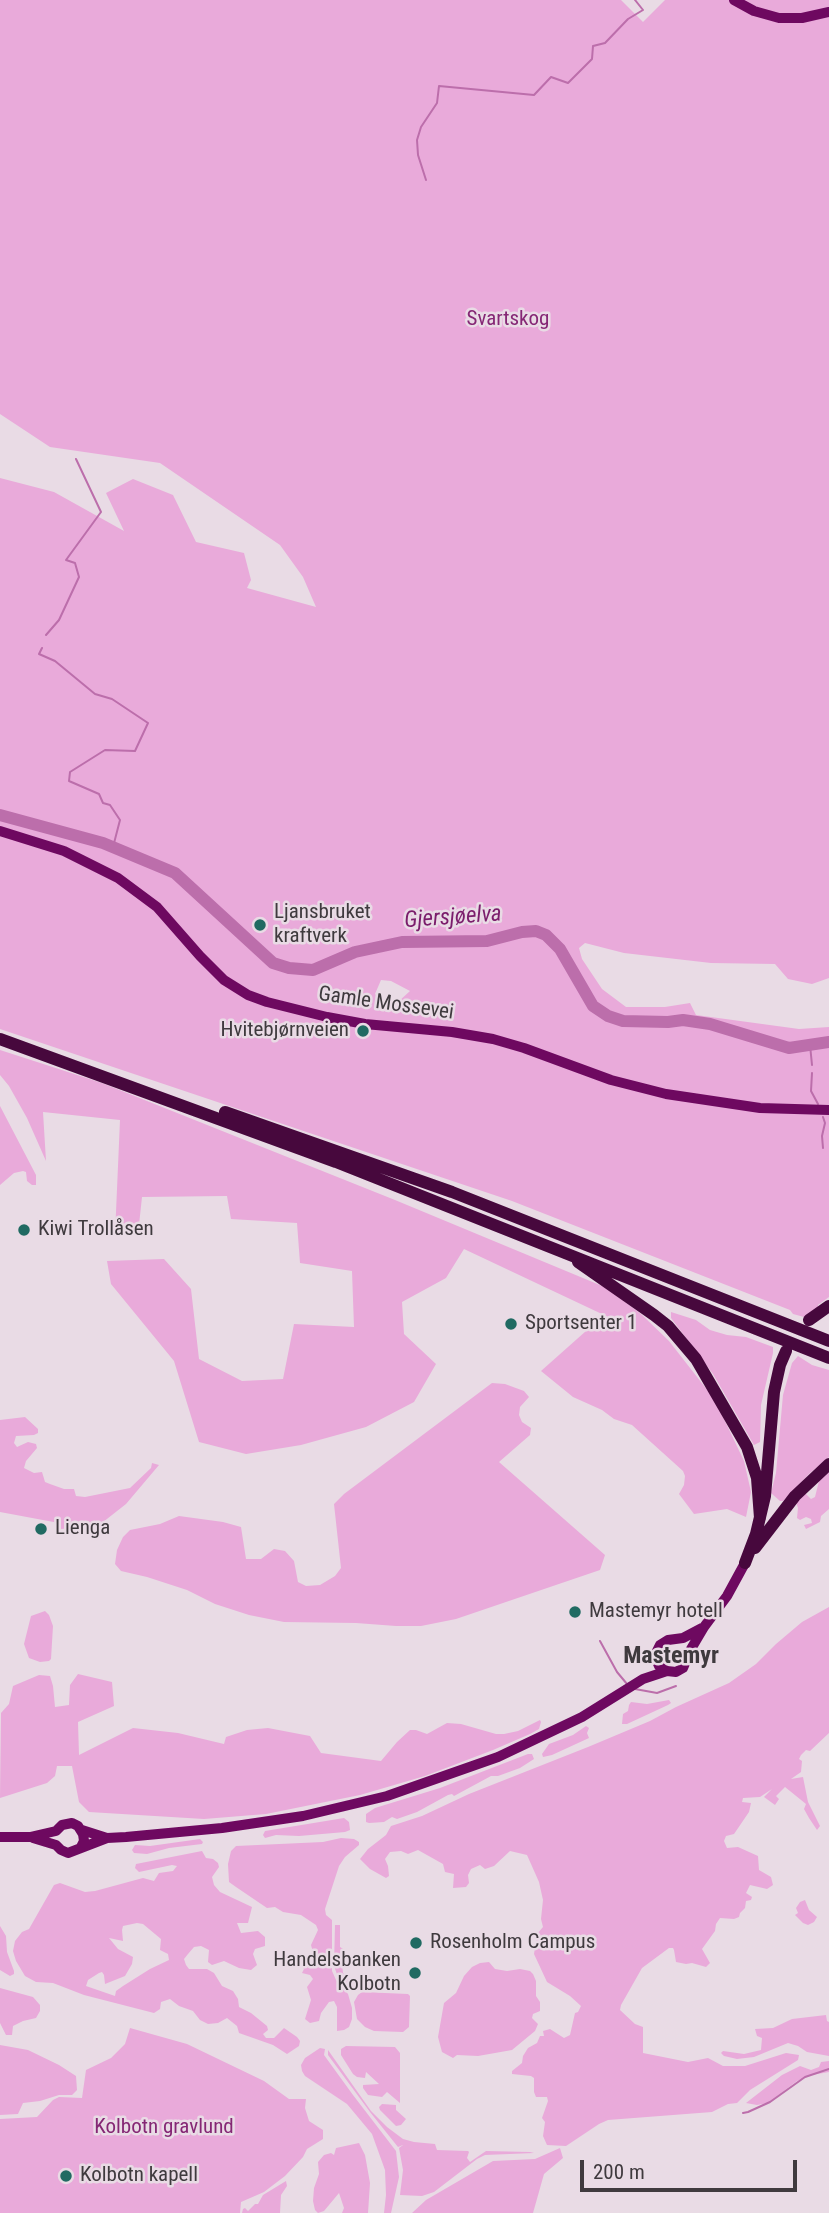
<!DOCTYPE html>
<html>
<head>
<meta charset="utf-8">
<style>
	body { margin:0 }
	#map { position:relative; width:829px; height:2213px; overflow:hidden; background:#e9dbe5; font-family:"Roboto Condensed",sans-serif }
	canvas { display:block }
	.scale { position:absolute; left:580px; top:2160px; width:217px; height:32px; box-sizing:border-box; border:4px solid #3f3a3e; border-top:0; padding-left:9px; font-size:21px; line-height:24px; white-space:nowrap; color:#3f3a3e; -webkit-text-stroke:5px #e9dbe5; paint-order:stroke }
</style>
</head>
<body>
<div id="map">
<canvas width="829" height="2213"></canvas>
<div class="scale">200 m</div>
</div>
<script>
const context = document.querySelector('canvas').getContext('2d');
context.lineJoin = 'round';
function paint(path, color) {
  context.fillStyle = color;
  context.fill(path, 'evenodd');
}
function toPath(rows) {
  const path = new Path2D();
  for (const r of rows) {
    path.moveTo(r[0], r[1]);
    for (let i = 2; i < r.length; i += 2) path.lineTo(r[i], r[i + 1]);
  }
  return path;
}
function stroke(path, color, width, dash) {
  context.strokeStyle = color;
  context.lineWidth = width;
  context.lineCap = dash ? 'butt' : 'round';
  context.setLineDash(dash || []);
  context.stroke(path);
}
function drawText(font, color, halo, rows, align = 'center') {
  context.font = font + ' "Roboto Condensed",sans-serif';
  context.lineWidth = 5;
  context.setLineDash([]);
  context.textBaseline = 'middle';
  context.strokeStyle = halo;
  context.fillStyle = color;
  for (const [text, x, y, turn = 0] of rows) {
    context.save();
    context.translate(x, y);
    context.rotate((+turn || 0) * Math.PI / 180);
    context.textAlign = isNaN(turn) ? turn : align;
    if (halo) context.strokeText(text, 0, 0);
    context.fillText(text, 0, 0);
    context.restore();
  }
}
const green = toPath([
	[0,0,621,0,643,22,665,0,829,0,829,978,812,984,788,979,775,964,711,963,624,953,585,943,579,948,582,959,602,989,626,1007,665,1007,690,1003,696,1015,799,1029,829,1027,829,1297,818,1305,818,1308,804,1317,793,1314,790,1310,512,1201,0,1029,0,478,54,492,124,531,106,493,133,479,173,495,196,542,244,553,251,580,247,588,316,607,303,577,280,545,160,463,50,447,0,414],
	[381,980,391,981,410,991,398,1002,381,999,375,994],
	[0,1050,102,1083,395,1200,607,1288,641,1314,669,1341,715,1400,744,1461,751,1492,746,1517,727,1509,694,1514,679,1494,684,1485,685,1476,683,1471,632,1425,614,1419,602,1410,573,1397,541,1371,604,1315,464,1249,446,1278,402,1302,404,1334,436,1364,414,1402,366,1427,301,1445,246,1454,199,1442,174,1361,111,1284,107,1261,164,1259,191,1289,199,1359,242,1381,283,1379,294,1324,354,1327,352,1271,300,1263,297,1223,231,1219,227,1196,142,1197,138,1234,115,1235,120,1120,43,1112,46,1161,27,1118,9,1086,0,1075],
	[0,1106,36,1175,36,1185,32,1185,27,1181,26,1172,23,1171,14,1173,0,1185],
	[671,1312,696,1320,710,1330,727,1335,746,1337,773,1347,773,1353,761,1405,760,1442,754,1445,713,1374,671,1318],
	[798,1356,812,1365,829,1370,829,1457,809,1474,783,1501,780,1501,771,1493,776,1473,783,1395,792,1363],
	[492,1383,505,1384,524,1391,529,1397,520,1407,519,1415,522,1422,531,1428,530,1435,499,1462,605,1555,600,1570,456,1619,421,1626,396,1626,356,1623,284,1622,249,1615,215,1604,187,1590,147,1577,121,1571,115,1564,117,1550,123,1537,130,1530,160,1524,179,1516,223,1522,241,1527,246,1559,261,1559,274,1549,285,1551,294,1561,298,1582,306,1586,320,1585,335,1576,341,1568,334,1504,344,1494],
	[25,1417,38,1429,38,1433,34,1435,16,1436,14,1443,17,1447,28,1442,36,1444,37,1448,26,1461,24,1468,34,1473,42,1472,45,1482,50,1484,64,1489,74,1489,76,1496,85,1497,130,1488,151,1468,152,1463,159,1465,126,1504,98,1526,61,1529,59,1523,0,1512,0,1420],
	[829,1472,829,1509,821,1516,820,1522,806,1529,804,1525,812,1523,811,1519,806,1517,800,1520,797,1518,798,1508,796,1502,805,1493,811,1499,815,1497,819,1481],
	[829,1607,829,1733,810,1751,806,1750,801,1755,799,1759,802,1761,801,1772,791,1779,803,1777,808,1802,820,1826,817,1830,809,1818,804,1809,806,1804,785,1787,776,1796,779,1799,775,1805,764,1797,772,1789,760,1797,743,1798,742,1802,751,1803,749,1812,734,1834,726,1836,724,1841,727,1848,738,1847,758,1856,759,1870,771,1877,773,1885,767,1889,750,1885,746,1893,752,1897,751,1900,746,1901,745,1908,740,1913,739,1917,734,1919,720,1918,716,1924,715,1931,702,1949,710,1963,706,1967,692,1963,686,1964,676,1962,674,1950,673,1948,669,1948,642,1968,621,2005,620,2010,635,2024,643,2027,643,2053,688,2062,708,2058,723,2066,745,2066,786,2053,799,2055,798,2060,750,2090,737,2103,728,2104,712,2112,608,2120,599,2124,566,2146,547,2145,543,2136,545,2122,542,2118,548,2101,547,2097,536,2097,534,2092,534,2078,531,2076,512,2074,512,2071,522,2063,523,2056,528,2048,537,2043,540,2036,544,2036,543,2031,550,2029,564,2038,570,2035,575,2013,578,2012,581,2006,570,1996,547,1982,534,1954,537,1934,543,1927,541,1919,543,1900,539,1882,527,1855,510,1851,494,1866,485,1869,480,1865,471,1869,468,1875,469,1883,466,1887,453,1888,454,1874,445,1872,443,1864,418,1850,408,1854,401,1851,390,1852,385,1859,388,1866,389,1876,386,1878,370,1869,360,1859,368,1849,386,1835,391,1826,422,1816,469,1794,588,1747,650,1721,676,1707,729,1683,756,1664,776,1644,802,1622],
	[45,1611,49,1615,53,1626,51,1659,49,1661,40,1662,29,1658,24,1644,31,1616],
	[78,1674,112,1682,114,1706,78,1722,79,1755,133,1728,178,1733,224,1744,226,1737,247,1730,268,1728,310,1736,321,1753,381,1761,397,1742,410,1730,416,1730,427,1734,447,1723,461,1724,496,1734,504,1734,518,1731,540,1720,541,1722,539,1729,530,1734,493,1750,425,1776,360,1795,266,1814,204,1819,89,1812,79,1802,72,1766,57,1766,55,1776,47,1783,0,1798,1,1713,9,1704,13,1686,39,1675,50,1676,53,1686,55,1707,69,1705,70,1685],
	[669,1700,671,1703,668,1705,627,1724,622,1724,623,1714,628,1711,629,1705,631,1702,647,1704],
	[586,1726,589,1728,587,1733,589,1738,552,1755,543,1757,542,1754,549,1744,573,1735],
	[528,1754,532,1754,534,1759,520,1768,498,1776,491,1776,454,1796,452,1794,448,1795,417,1812,397,1819,392,1817,384,1822,369,1823,366,1822,366,1814,375,1808,440,1788],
	[344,1818,349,1822,350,1830,345,1832,299,1836,276,1835,265,1838,263,1835,265,1831],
	[341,1838,354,1839,359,1842,359,1845,345,1857,339,1866,325,1909,326,1915,332,1920,332,1971,336,1980,348,1994,352,2008,352,2019,349,2027,344,2030,337,2031,337,2007,334,2001,329,2002,321,2013,319,2021,310,2023,305,2019,311,2000,307,1987,313,1979,310,1975,302,1973,304,1969,301,1966,294,1965,291,1959,294,1955,303,1953,310,1959,314,1956,311,1945,318,1930,316,1925,301,1915,283,1912,275,1907,267,1908,236,1887,229,1882,228,1864,231,1851,236,1846,323,1842],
	[200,1839,203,1842,202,1844,169,1848,147,1854,134,1853,132,1850,135,1845,150,1846],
	[202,1851,206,1858,213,1859,218,1863,219,1867,212,1877,214,1885,220,1892,252,1907,248,1923,237,1923,241,1933,258,1931,265,1937,265,1946,255,1949,253,1954,257,1965,251,1970,239,1968,224,1961,212,1965,208,1962,209,1950,201,1946,194,1947,188,1954,184,1959,186,1965,189,1969,207,1969,214,1973,222,1986,233,1991,238,1999,239,2007,251,2013,267,2026,268,2030,263,2034,266,2038,274,2038,284,2028,297,2037,300,2041,299,2046,287,2054,273,2045,239,2033,237,2026,227,2018,218,2023,208,2024,200,2020,193,2011,179,2006,170,1999,161,2002,160,2009,154,2013,84,1995,53,1983,36,1982,25,1976,16,1961,13,1951,15,1941,22,1932,29,1929,54,1885,60,1883,85,1892,95,1891,143,1878,154,1881,159,1873,173,1871,177,1866,172,1865,139,1872,135,1868,136,1864],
	[137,1923,143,1924,161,1939,160,1950,168,1954,169,1960,150,1969,123,1986,116,1991,115,1996,86,1986,88,1980,99,1973,102,1972,104,1975,105,1984,125,1976,132,1964,133,1957,118,1949,109,1938,123,1941,122,1930,123,1926],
	[805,1900,809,1910,817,1917,814,1922,808,1925,803,1923,795,1915,798,1913,796,1908,800,1902],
	[335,1925,340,1925,340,1947,345,1950,342,1964,343,1973,353,1983,372,1985,371,1990,348,1987,338,1977,334,1966],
	[0,1926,6,1936,7,1952,14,1971,14,1974,10,1976,0,1970],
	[489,1962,495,1969,507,1971,520,1969,530,1971,533,1974,536,1981,536,1996,540,2002,540,2011,533,2014,532,2018,538,2024,535,2031,512,2050,478,2056,457,2055,453,2058,442,2052,438,2037,444,2003,456,1993,464,1976,472,1967,480,1963],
	[0,1988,33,1997,40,2005,40,2011,36,2018,23,2021,13,2026,12,2035,6,2035,0,2023],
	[362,1992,408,1994,410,1996,409,2027,403,2032,374,2031,365,2027,357,2019,354,2002,358,1995],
	[826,2015,827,2021,829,2022,829,2056,807,2052,798,2046,788,2043,754,2057,737,2059,724,2056,721,2053,723,2051,744,2054,761,2050,762,2038,757,2036,755,2029,773,2028,792,2019],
	[130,2028,187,2044,264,2081,289,2099,306,2099,305,2108,309,2121,323,2130,323,2139,307,2149,303,2157,285,2176,264,2192,241,2202,240,2213,0,2213,0,2119,37,2117,53,2100,59,2097,82,2098,86,2070,111,2058,125,2044],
	[0,2045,28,2050,59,2065,76,2076,77,2090,72,2095,59,2095,40,2101,23,2103,18,2114,0,2115],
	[346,2046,395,2047,400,2053,400,2103,387,2092,382,2097,368,2095,363,2088,363,2085,379,2084,366,2072,365,2078,357,2077,353,2074,341,2055,341,2049],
	[320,2048,325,2049,324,2055,353,2095,396,2151,399,2177,391,2213,384,2213,386,2195,385,2170,372,2134,347,2104,305,2076,302,2071,301,2065,305,2058],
	[328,2050,371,2111,387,2127,403,2139,414,2142,435,2144,437,2150,468,2151,469,2152,467,2158,470,2162,486,2151,530,2152,534,2153,485,2155,477,2159,434,2192,422,2196,400,2195,403,2170,399,2148,403,2145,398,2147,370,2112,328,2055],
	[829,2061,829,2072,812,2075,797,2081,768,2103,757,2105,746,2103,782,2075,800,2066,811,2070,819,2067,821,2062],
	[382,2104,396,2105,396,2110,406,2119,401,2125,396,2126,380,2110,379,2107],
	[359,2143,365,2155,370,2183,368,2213,342,2213,344,2208,339,2193,324,2211,318,2213,315,2210,313,2201,314,2188,319,2174,318,2162,324,2155,331,2153,334,2155,336,2148],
	[560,2148,563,2158,544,2174,533,2213,412,2213,426,2200,493,2161,535,2159],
	[286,2181,287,2186,281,2195,280,2213,242,2213,243,2209,245,2208,248,2211,255,2204,258,2204,263,2195]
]);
const stream = toPath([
	[426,180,418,155,417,140,421,127,437,103,439,86,534,95,551,77,568,83,592,59,593,46,605,43,628,19,643,10,635,0],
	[46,635,59,620,79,577,75,563,66,560,101,512,76,459],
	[42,648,39,654,55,661,95,694,112,699,148,723,135,751,105,750,70,772,69,781,99,794,103,803,110,805,120,820,113,847],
	[810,1045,812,1065],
	[812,1073,811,1091,818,1104],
	[823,1117,825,1123,822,1136,823,1148],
	[600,1641,617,1672,627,1684],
	[635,1689,657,1693,676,1686],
	[743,2113,748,2112,770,2102,805,2077,829,2069]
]);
const river = toPath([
	[0,815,103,843,175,873,273,963,289,968,313,970,355,952,402,942,487,941,522,932,536,931,546,935,560,949,593,1006,608,1016,623,1021,668,1022,683,1020,710,1024,789,1048,829,1042]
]);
const major = toPath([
	[734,0,754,11,779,18,802,18,829,12],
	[0,831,64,851,118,878,157,907,200,956,224,980,248,995,267,1002,327,1017,365,1024,452,1032,493,1039,524,1048,611,1080,666,1094,760,1108,829,1110],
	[667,1671,659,1666,656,1659,657,1651,660,1645,668,1640,683,1638,702,1628],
	[82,1830,107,1838,126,1837,222,1828,303,1816,387,1796,498,1757,582,1717,643,1679,667,1671,676,1672,683,1668,691,1649,704,1627,727,1596,745,1563],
	[0,1837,30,1837,56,1831,62,1825,72,1823,78,1826,83,1834,84,1841,81,1847],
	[33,1838,56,1845,61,1850,68,1853,107,1838]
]);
const highway = toPath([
	[0,1039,336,1162,829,1358],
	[225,1112,452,1192,829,1341],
	[578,1262,654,1315,668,1326,696,1359,747,1447,757,1478,760,1518],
	[809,1320,829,1306],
	[755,1548,795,1496,829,1464],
	[745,1563,756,1534,765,1496,774,1392,780,1365,786,1351]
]);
const markers = [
	[260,925,7,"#206a62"],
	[363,1031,7,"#206a62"],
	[24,1230,7,"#206a62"],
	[511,1324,7,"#206a62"],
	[41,1529,7,"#206a62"],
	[575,1612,7,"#206a62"],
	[416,1943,7,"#206a62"],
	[415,1973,7,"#206a62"],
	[66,2176,7,"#206a62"]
];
const parkNames = [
	["Svartskog",508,320],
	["Kolbotn gravlund",164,2128]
];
const poiNames = [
	["Ljansbruket",274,913],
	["kraftverk",274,937],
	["Hvitebjørnveien",349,1031,"right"],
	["Kiwi Trollåsen",38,1230],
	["Sportsenter 1",525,1324],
	["Lienga",55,1529],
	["Mastemyr hotell",589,1612],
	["Rosenholm Campus",430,1943],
	["Handelsbanken",401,1961,"right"],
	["Kolbotn",401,1985,"right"],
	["Kolbotn kapell",80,2176]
];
const streetNames = [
	["Gamle Mossevei",386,1004,8]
];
const waterNames = [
	["Gjersjøelva",453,918,-4]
];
const quarterNames = [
	["Mastemyr",671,1657]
];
paint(green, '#e9aada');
stroke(stream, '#bc6eab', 2);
stroke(river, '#bc6eab', 12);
stroke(major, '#6e0960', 10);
stroke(highway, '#47083d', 12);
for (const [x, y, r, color] of markers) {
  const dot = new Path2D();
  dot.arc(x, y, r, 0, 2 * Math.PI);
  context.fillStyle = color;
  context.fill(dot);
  stroke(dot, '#e9dbe5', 2.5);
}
drawText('21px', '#852775', '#e9dbe5', parkNames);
drawText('21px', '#3f3a3e', '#e9dbe5', poiNames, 'left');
drawText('21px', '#3f3a3e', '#e9dbe5', streetNames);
drawText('italic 23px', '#7b1d6c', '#e9dbe5', waterNames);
drawText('bold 24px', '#3f3a3e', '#e9dbe5', quarterNames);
</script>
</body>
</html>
